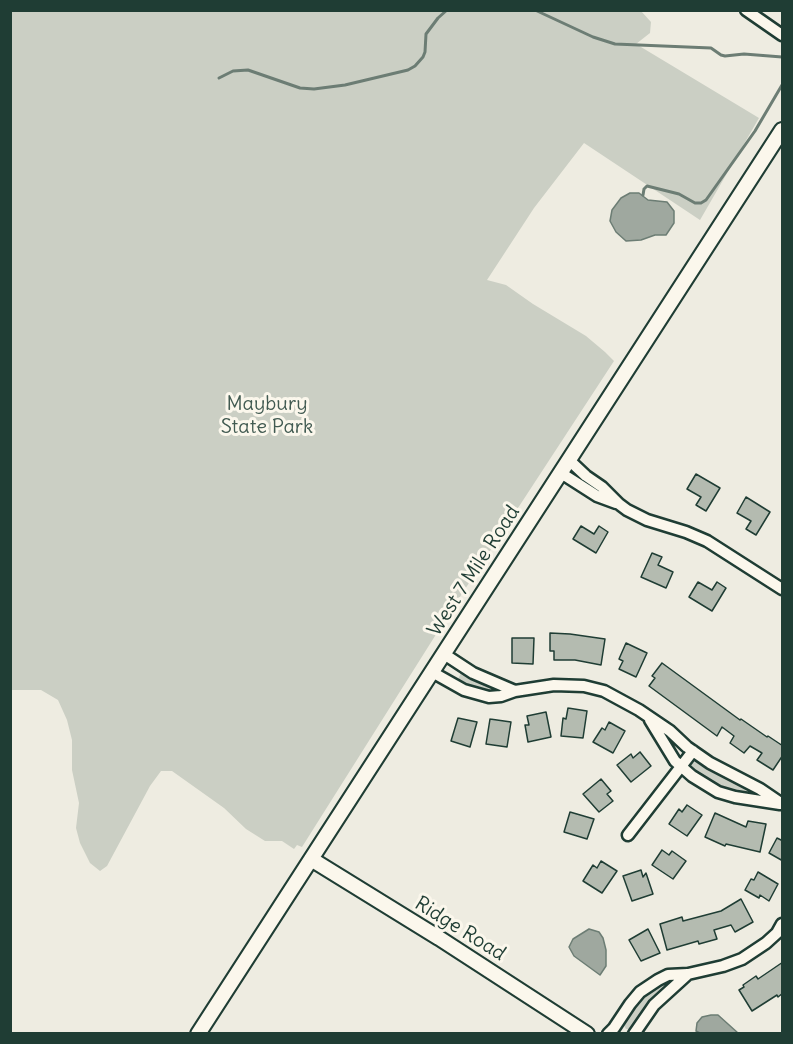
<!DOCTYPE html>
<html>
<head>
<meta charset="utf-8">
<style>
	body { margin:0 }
	#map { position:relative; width:793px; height:1044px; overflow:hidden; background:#eeece1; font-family:Delius,sans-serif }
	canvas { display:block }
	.frame { position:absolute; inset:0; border:12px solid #1f3d34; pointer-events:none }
</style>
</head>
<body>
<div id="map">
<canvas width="793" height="1044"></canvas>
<div class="frame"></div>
</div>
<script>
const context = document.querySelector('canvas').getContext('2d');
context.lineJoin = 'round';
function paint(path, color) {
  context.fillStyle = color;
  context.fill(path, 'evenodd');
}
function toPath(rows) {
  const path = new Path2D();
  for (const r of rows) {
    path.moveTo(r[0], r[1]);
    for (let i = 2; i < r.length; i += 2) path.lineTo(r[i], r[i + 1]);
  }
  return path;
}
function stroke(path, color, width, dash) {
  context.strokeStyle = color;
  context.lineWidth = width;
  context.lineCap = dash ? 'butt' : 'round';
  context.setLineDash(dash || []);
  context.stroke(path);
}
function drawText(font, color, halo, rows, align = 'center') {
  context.font = font + ' Delius,sans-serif';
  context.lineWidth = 6;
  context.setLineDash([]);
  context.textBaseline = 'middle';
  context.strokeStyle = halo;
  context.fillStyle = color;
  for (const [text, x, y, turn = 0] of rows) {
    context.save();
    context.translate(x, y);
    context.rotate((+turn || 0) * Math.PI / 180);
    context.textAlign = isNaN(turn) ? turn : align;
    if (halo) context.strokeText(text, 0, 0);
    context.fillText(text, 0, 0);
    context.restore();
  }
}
const green = toPath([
	[10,11,641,11,651,22,650,33,636,44,759,118,700,220,584,143,534,208,487,280,506,285,533,304,586,336,605,352,614,361,452,609,302,847,297,845,294,849,282,841,265,841,246,829,224,808,172,771,161,771,150,786,107,866,100,871,90,863,80,843,76,828,79,803,72,770,72,740,67,720,58,700,41,690,11,690],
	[461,673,499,689,500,691,496,692,478,690,462,685,458,682,458,679],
	[697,761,701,762,728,778,751,789,757,792,757,795,756,796,733,792,716,786,691,770,691,766,693,763],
	[664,980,673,980,657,994,631,1029,626,1029,623,1024,633,1005,646,992]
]);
const water = toPath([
	[630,193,639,193,648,200,667,202,674,211,674,223,666,235,655,235,641,240,626,241,616,232,610,221,612,210,621,198,630,193],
	[589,929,599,932,603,938,606,950,606,966,600,975,574,956,569,947,573,939,589,929],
	[711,1015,718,1015,738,1033,700,1033,696,1031,697,1023,702,1017,711,1015]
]);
const stream = toPath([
	[535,10,593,37,615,44,711,48,721,55,725,56,744,54,782,57],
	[219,78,233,71,248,70,300,88,314,89,345,85,408,70,415,66,423,57,425,52,426,34,438,18,447,10],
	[643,195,644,189,647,186,679,194,695,203,701,203,706,200,755,131,782,85]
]);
const building = toPath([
	[696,474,720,488,706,511,696,505,701,497,687,489,696,474],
	[746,497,770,512,756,535,746,529,751,521,737,513,746,497],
	[581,526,594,534,599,526,608,532,596,553,573,539,581,526],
	[652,553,662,557,658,565,673,572,666,588,641,577,652,553],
	[698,582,712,590,717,582,726,588,712,611,689,597,698,582],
	[550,633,570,634,605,639,601,665,575,660,554,660,554,651,550,651,550,633],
	[512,638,534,638,533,664,512,663,512,638],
	[626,643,647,653,636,677,619,669,623,661,619,659,626,643],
	[662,663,740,720,741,719,767,737,768,736,783,746,783,755,773,770,757,760,762,753,750,746,744,753,730,743,734,736,722,727,717,736,649,686,655,678,652,676,662,663],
	[568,708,587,711,583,738,561,736,563,718,566,719,568,708],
	[546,712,551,737,528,742,525,725,529,725,527,716,546,712],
	[458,718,477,722,470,747,451,741,458,718],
	[490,719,511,722,507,747,486,744,490,719],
	[609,722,625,731,613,753,593,742,602,728,605,730,609,722],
	[640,752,651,766,631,782,617,765,631,754,633,758,640,752],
	[601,779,611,791,607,794,613,801,599,812,583,794,601,779],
	[687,805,702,815,687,836,669,824,679,809,682,812,687,805],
	[570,812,594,819,587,839,564,832,570,812],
	[715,813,746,827,748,821,766,824,760,852,726,844,725,846,705,837,715,813],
	[777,838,783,841,783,861,769,853,777,838],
	[662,850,669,855,672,851,686,861,673,879,652,865,662,850],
	[601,861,617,871,602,893,583,881,593,865,597,868,601,861],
	[641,870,643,877,646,873,653,894,632,901,623,876,641,870],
	[758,872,778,884,769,901,760,895,759,898,745,890,751,879,754,880,758,872],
	[741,899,753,922,735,932,731,925,714,930,717,939,699,944,698,941,667,950,660,924,682,917,683,921,721,911,741,899],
	[648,929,660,953,641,961,629,940,648,929],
	[783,962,783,993,778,997,777,995,752,1011,739,990,744,987,743,985,756,976,758,979,783,962]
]);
const minor = toPath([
	[746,10,782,35],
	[569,460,586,476,602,487,619,504,627,510,647,520,686,532,707,541,782,589],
	[561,473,597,496,616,503],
	[444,654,473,673,515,691],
	[432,672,464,690,489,697,501,696,515,691,554,685,584,686,604,691,639,710,670,731,687,747,710,763,760,789,782,804],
	[650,720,675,761,692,776,718,792,735,797,780,804],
	[628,835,693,751],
	[608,1034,614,1028,630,1004,640,992,658,980,668,975,688,974,723,966,742,959,766,943,777,933,782,924],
	[634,1034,654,1005,688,974]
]);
const tertiary = toPath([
	[311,859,439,938,587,1034],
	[198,1034,782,130]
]);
const parkNames = [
	["Maybury",267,404],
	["State Park",267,427]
];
const streetNames = [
	["West 7 Mile Road",474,571,-57],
	["Ridge Road",460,929,32]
];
paint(green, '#cbcfc4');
paint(water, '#9fa89f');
stroke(water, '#6c7d74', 1.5);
stroke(stream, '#6c7d74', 3);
paint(building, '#b4bbb0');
stroke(building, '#1f3d34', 1.5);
stroke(minor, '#1f3d34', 15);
stroke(tertiary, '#1f3d34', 18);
stroke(minor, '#fbf7ec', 10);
stroke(tertiary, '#fbf7ec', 14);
drawText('20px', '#415a51', '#fbf7ec', parkNames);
drawText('20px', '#1f3d34', '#fbf7ec', streetNames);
</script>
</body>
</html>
